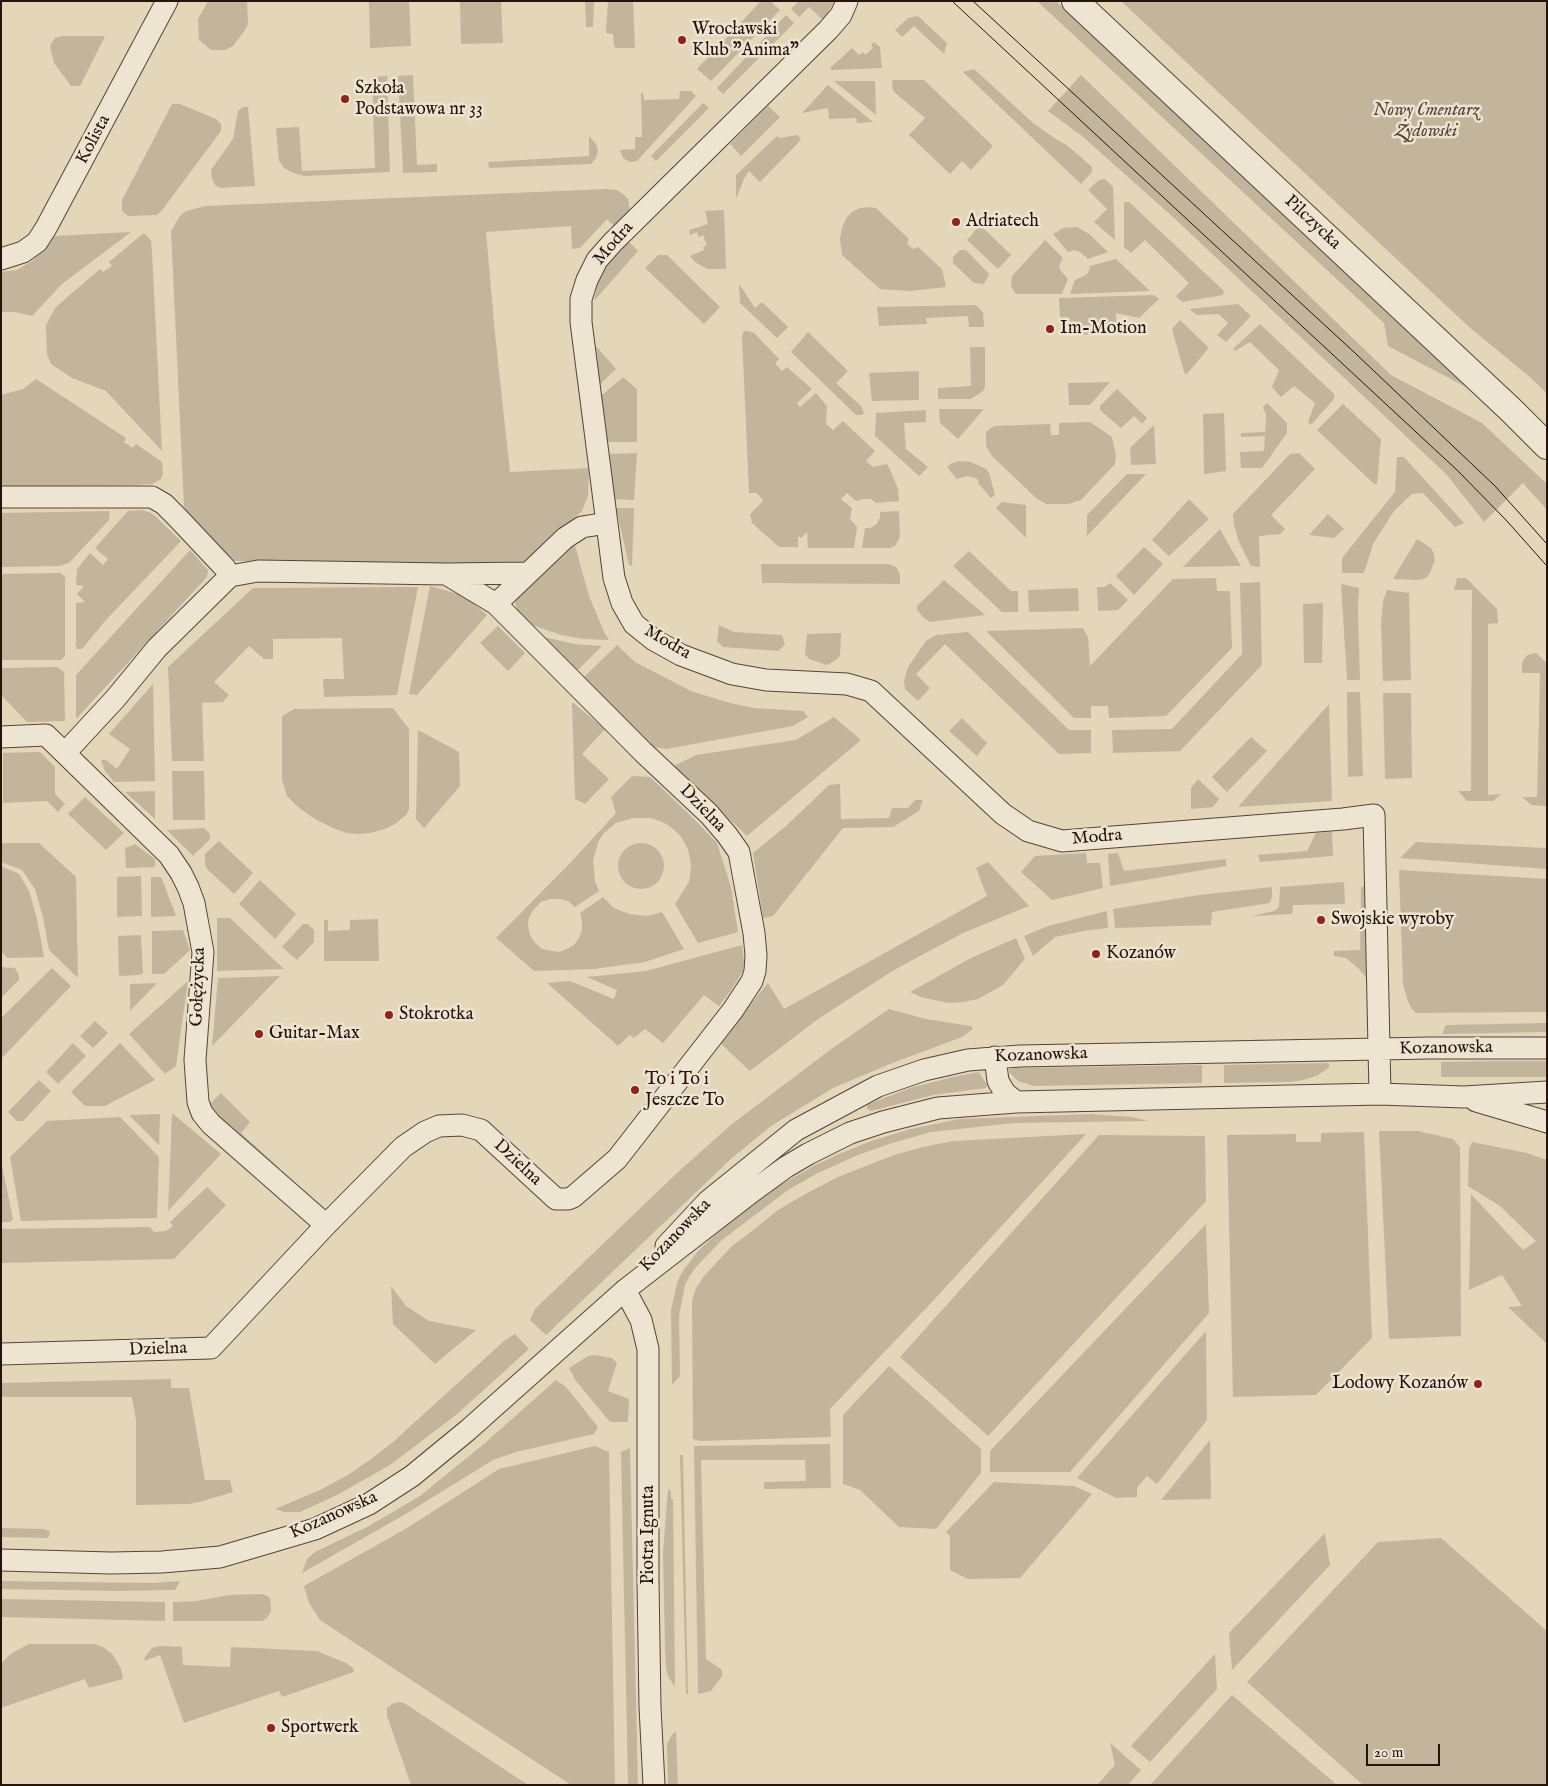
<!DOCTYPE html>
<html>
<head>
<meta charset="utf-8">
<style>
	body { margin:0 }
	#map { position:relative; width:1548px; height:1786px; overflow:hidden; background:#e3d6b9; font-family:"IM FELL English",serif }
	canvas { display:block }
	.frame { position:absolute; inset:0; border:2px solid #27130c; pointer-events:none }
	.scale { position:absolute; left:1366px; top:1744px; width:74px; height:22px; box-sizing:border-box; border:2px solid #27130c; border-top:0; padding-left:6px; font-size:15px; line-height:18px; white-space:nowrap; color:#27130c; -webkit-text-stroke:4px #ede4d2; paint-order:stroke }
</style>
</head>
<body>
<div id="map">
<canvas width="1548" height="1786"></canvas>
<div class="frame"></div>
<div class="scale">20 m</div>
</div>
<script>
const context = document.querySelector('canvas').getContext('2d');
context.lineJoin = 'round';
function paint(path, color) {
  context.fillStyle = color;
  context.fill(path, 'evenodd');
}
function toPath(rows) {
  const path = new Path2D();
  for (const r of rows) {
    if (r.length === 3) {
      path.moveTo(r[0] + r[2], r[1]);
      path.arc(r[0], r[1], r[2], 0, 2 * Math.PI);
      continue;
    }
    path.moveTo(r[0], r[1]);
    for (let i = 2; i < r.length; i += 2) path.lineTo(r[i], r[i + 1]);
  }
  return path;
}
function stroke(path, color, width, dash) {
  context.strokeStyle = color;
  context.lineWidth = width;
  context.lineCap = dash ? 'butt' : 'round';
  context.setLineDash(dash || []);
  context.stroke(path);
}
function drawText(font, color, halo, rows, align = 'center') {
  context.font = font + ' "IM FELL English",serif';
  context.lineWidth = 5;
  context.setLineDash([]);
  context.textBaseline = 'middle';
  context.strokeStyle = halo;
  context.fillStyle = color;
  for (const [text, x, y, turn = 0] of rows) {
    context.save();
    context.translate(x, y);
    context.rotate((+turn || 0) * Math.PI / 180);
    context.textAlign = isNaN(turn) ? turn : align;
    if (halo) context.strokeText(text, 0, 0);
    context.fillText(text, 0, 0);
    context.restore();
  }
}
const green = toPath([
	[208,1,247,1,248,24,245,30,233,46,225,50,211,50,199,40,198,19],
	[369,1,409,1,411,46,370,48],
	[460,1,501,1,503,43,461,44],
	[585,1,594,1,593,27,586,27],
	[608,1,633,1,635,48,616,48,614,46,613,34,606,33],
	[761,1,770,1,780,10,711,81,697,69],
	[799,1,834,1,827,15,823,20,809,7,799,17,791,9],
	[1037,1,1056,1,1466,387,1388,346,1384,323],
	[1121,1,1547,1,1547,394,1531,378,1469,327],
	[786,15,794,23,723,94,717,88],
	[918,16,947,43,944,54,914,26,902,37,895,30,908,18],
	[62,36,105,36,80,86,71,86,54,63,50,46,55,38],
	[874,42,880,47,882,68,832,70,830,68,852,48,859,55,863,52,865,55,873,48,871,45],
	[974,69,1033,123,1056,139,1068,146,1092,167,1092,172,1081,184,963,72],
	[413,75,417,165,437,164,437,172,403,173,398,76],
	[1081,75,1391,375,1482,423,1547,484,1547,510,1523,483,1484,522,1447,475,1358,391,1174,218,1082,136,1048,111],
	[387,76,390,172,305,176,293,173,284,168,279,161,276,128,299,127,302,171,375,168,372,77],
	[892,80,924,80,993,146,971,170,962,161,950,174,909,135,925,118,893,91],
	[834,81,875,81,876,115],
	[828,85,873,122,857,123,856,118,829,119,828,108,802,113],
	[680,91,691,91,696,96,637,161,630,162,623,158,620,150,635,149,635,137,642,137,641,93,643,93,644,100,679,99],
	[703,103,709,108,656,161,651,156],
	[172,104,180,104,216,119,221,124,221,131,163,209,157,215,128,216,122,211,122,200],
	[768,106,780,117,741,156,730,144],
	[243,107,248,107,255,186,220,188,215,185,212,179,211,170,233,139,238,111],
	[797,135,801,138,798,143,760,182,749,171,744,179,736,199,736,175,777,136,780,138],
	[589,136,596,144,598,151,596,158,591,164,489,168,488,162,589,156],
	[1105,179,1113,187,1115,240,1094,222,1107,209,1088,190,1099,180],
	[607,189,617,190,623,194,628,199,630,210,614,226,607,219,580,248,572,249,571,226,486,232,495,334,510,472,589,468,588,496,582,511,529,561,513,567,498,567,235,561,189,518,184,506,171,231,180,216,186,211,205,206],
	[1124,202,1129,202,1224,291,1223,295,1182,302,1176,296,1189,283,1145,240,1131,253,1124,247],
	[869,207,876,208,909,239,907,244,913,249,918,247,942,269,946,287,910,291,880,289,842,255,840,239,842,228,846,218,852,212,860,208],
	[724,210,726,269,707,269,695,262,690,256,704,250,703,247,707,245,703,235,699,237,697,232,690,235,689,230,708,224,705,211],
	[980,225,1011,255,998,269,967,240],
	[1077,227,1089,234,1108,252,1088,259,1080,252,1074,250,1068,252,1053,234,1063,228],
	[131,232,62,284,32,316,15,312,1,312,1,272,17,270,32,261,44,250,54,236],
	[144,233,151,240,152,252,162,451,106,391,72,378,51,364,47,354,46,325,56,307,100,269,103,272,112,266,109,262],
	[1045,240,1063,258,1059,266,1061,271,1068,279,1062,294,1016,294,1011,287,1012,276],
	[629,242,638,251,594,301,598,282,605,269,612,258],
	[960,250,966,250,989,274,984,284,974,283,953,263,953,257],
	[658,255,667,255,720,307,704,324,645,268],
	[1116,259,1150,291,1070,294,1075,280,1084,276,1088,273,1090,266],
	[739,284,755,308,762,302,788,327,777,338,740,303],
	[1154,295,1159,299,1139,318,1116,313,1117,334,1061,335,1059,298],
	[1238,304,1251,316,1226,342,1217,335,1228,323,1219,314,1197,315,1189,309],
	[976,305,983,312,984,327,969,327,968,316,926,318,927,324,879,326,877,307],
	[1180,320,1207,346,1208,349,1186,375,1184,372,1172,329],
	[1260,324,1334,394,1334,399,1311,425,1308,422,1315,403,1294,386,1281,397,1272,387,1279,370,1250,342,1235,351,1233,349],
	[744,331,748,331,754,333,779,359,775,363,782,371,787,367,812,389,797,403,800,407,816,393,827,406,826,424,833,430,843,421,875,451,866,461,873,467,887,464,891,472,898,489,899,501,876,503,871,499,863,499,856,501,847,493,841,499,852,508,850,519,857,527,854,548,808,548,807,532,801,538,798,536,798,547,779,547,752,523,750,515,752,512,763,501,757,493,749,493,742,336],
	[808,332,848,371,836,383,861,406,864,413,862,415,856,415,791,352],
	[596,346,616,369,600,384],
	[970,347,985,347,985,387,983,391,971,399,938,399,938,388,971,386],
	[919,371,919,400,872,401,869,373],
	[623,377,637,389,637,442,607,442,601,396],
	[36,379,126,438,124,442,133,448,136,444,162,462,163,473,161,479,152,484,130,485,1,487,1,395,23,389],
	[1110,382,1090,405,1069,405,1068,383],
	[1117,389,1147,418,1142,424,1134,416,1121,428,1100,410,1100,406],
	[1267,403,1287,423,1287,433,1262,468,1241,468,1240,452,1264,451,1265,436,1241,437,1241,433,1265,432,1266,415,1263,407],
	[1343,404,1381,439,1377,484,1374,484,1317,430],
	[939,409,984,409,958,439,940,423],
	[926,410,926,422,904,423,906,449,928,467,919,476,875,436,876,413],
	[1224,413,1226,471,1204,474,1203,414],
	[1090,422,1112,437,1116,455,1115,464,1081,500,1068,504,1046,504,1036,498,992,456,986,446,986,432,994,426,1050,424,1051,435,1059,435,1059,423],
	[1154,425,1156,464,1131,465,1130,448],
	[637,453,634,500,615,499,609,454],
	[1299,453,1315,469,1271,515,1285,529,1280,534,1259,536,1260,567,1251,566,1239,542,1234,525,1233,514,1290,454],
	[1397,457,1404,457,1464,523,1455,527,1423,493,1412,494,1394,511,1373,544,1364,573,1342,573,1342,558,1395,492],
	[960,461,971,462,986,469,989,473,995,495,991,498,978,483,979,482,977,479,972,477,967,476,957,479,947,467,952,463],
	[1127,474,1146,474,1087,536,1087,515],
	[1189,499,1209,519,1169,556,1152,540],
	[1002,502,1026,505,1026,538,996,508],
	[616,508,634,508,632,566,629,565],
	[142,510,151,513,155,516,181,541,105,621,82,649,77,649,76,645,76,603,85,602,77,594,84,586,76,585,77,569,90,553,103,565,108,559,95,548,128,511],
	[110,511,109,520,69,563,59,566,1,567,1,513],
	[899,511,900,537,895,546,889,548,862,548,865,528,870,528,877,524,880,517,880,512],
	[1328,514,1344,529,1334,538,1309,535],
	[1220,529,1241,566,1183,567],
	[1417,539,1431,548,1434,554,1435,560,1430,573,1426,578,1419,580,1393,579],
	[574,542,589,596,604,632,609,640,584,639,561,635,529,624,518,614,514,597],
	[1144,547,1163,564,1134,595,1116,576],
	[190,550,208,570,207,577,76,719,76,675],
	[969,551,1011,591,1018,591,1018,612,1002,612,953,566],
	[761,564,888,564,896,567,900,574,900,584,762,583],
	[61,573,65,577,65,656,61,660,1,660,1,574],
	[1216,578,1217,591,1230,591,1232,648,1166,716,1109,718,1108,706,1091,706,1091,718,1074,718,986,631,1083,628,1088,637,1090,666,1173,579],
	[1457,578,1466,578,1497,609,1498,623,1488,624,1488,795,1501,794,1493,801,1467,801,1458,791,1471,791,1472,590,1454,590],
	[944,580,985,615,930,622,923,617,917,610,917,606],
	[1260,582,1262,665,1180,751,1113,753,1112,730,1172,729,1242,654,1240,583],
	[1110,583,1128,600,1118,610,1098,611,1097,587,1105,587],
	[1341,584,1359,588,1358,609,1360,680,1347,680],
	[430,586,465,596,487,615,417,695,409,694],
	[418,587,397,695,324,697,323,679,344,679,342,638,273,639,273,659,264,659,249,646,214,682,229,695,223,702,202,703,204,761,172,761,168,667,253,588],
	[1078,588,1079,611,1029,612,1028,590],
	[1387,590,1409,593,1411,680,1383,681,1381,624,1383,601],
	[1323,603,1322,663,1304,663,1303,604],
	[719,625,734,632,782,635,785,644,779,651,723,647,717,641],
	[498,626,525,653,508,671,480,643],
	[968,632,1069,730,1091,730,1091,753,1059,754,945,644,916,674,930,688,918,701,905,689,904,681,908,667,926,641,936,635],
	[841,633,840,656,834,661,827,665,809,659,805,654,807,634],
	[540,636,574,644,602,646,577,671],
	[617,645,635,662,691,691,730,703,754,708,803,711,808,717,793,726,666,749,654,747,583,678],
	[1536,653,1547,663,1547,806,1544,806,1531,805,1522,797,1537,797,1540,673,1522,673,1522,663,1525,657,1530,654],
	[57,667,64,672,65,721,27,722,1,695,1,668],
	[153,684,155,781,114,782,105,771,101,760,106,760,117,769,130,749,109,734],
	[1347,692,1360,692,1363,776,1348,777],
	[1383,693,1411,693,1412,778,1385,779],
	[572,702,605,729,582,754,609,779,585,804,575,799],
	[1329,704,1332,801,1238,807],
	[393,708,409,729,409,810,406,815,395,824,385,829,370,833,358,834,347,833,333,828,315,819,298,807,287,796,282,780,282,716,294,709],
	[834,717,861,740,747,836,674,766,696,755,796,740],
	[962,718,987,743,977,756,949,731],
	[418,730,459,752,460,786,424,828,416,819],
	[1251,737,1267,751,1227,792,1212,777],
	[40,752,55,767,55,794,65,804,58,812,47,801,3,803,3,753],
	[172,771,204,771,205,820,173,820],
	[632,776,650,777,690,815,717,843,731,887,738,932,698,943,675,904,689,882,691,865,688,849,680,835,667,824,651,818,633,818,616,823,603,834,598,843,593,861,595,881,599,891,575,907,568,901,559,899,550,899,541,902,534,909,529,917,528,926,530,935,535,943,542,949,559,952,567,949,574,945,579,938,582,929,582,921,580,913,603,897,614,908,629,914,647,916,662,912,684,949,645,962,594,969,534,971,496,938,572,861,616,813,611,797],
	[1198,779,1219,799,1213,807,1191,809,1191,788],
	[840,784,841,819,889,818,892,808,908,808,915,800,923,800,919,811,893,827,843,828,773,916,763,918,753,853,786,826,829,785],
	[155,791,155,819,125,792],
	[85,797,124,833,106,850,68,814],
	[204,828,210,834,210,839,193,856,167,830],
	[1332,832,1333,856,1260,862,1258,855,1307,851,1316,833],
	[219,841,253,873,234,894,207,869,205,864,205,854],
	[1416,842,1547,848,1547,869,1400,858],
	[641,866,23],
	[1,843,39,843,76,877,78,978,49,950,43,917,35,889,22,870,1,862],
	[135,844,155,859,155,867,126,868,125,848],
	[1086,853,1087,863,1100,863,1103,888,1052,900,1021,872,1035,856],
	[1118,853,1124,871,1226,859,1226,866,1110,886,1108,854],
	[988,862,1029,906,963,933,894,970,818,1019,750,1071,719,1042,768,983,784,1009,987,896,976,868],
	[1,866,19,874,29,891,37,919,44,957,8,958,1,952],
	[1399,870,1547,879,1547,1012,1416,1013,1412,1009,1408,1002,1403,984],
	[141,876,142,916,117,917,117,877],
	[151,877,160,877,162,879,176,916,151,917],
	[260,880,296,914,275,939,239,904],
	[1344,882,1345,904,1293,905,1292,914,1252,916,1274,911,1279,907,1280,887],
	[1368,885,1369,981,1359,969,1346,958,1334,956,1334,951,1360,950,1361,887],
	[1272,887,1272,897,1270,903,1212,912,1211,925,1115,928,1113,909,1199,895],
	[1107,911,1108,928,1089,930,1055,937,1033,956,1024,936,1048,926],
	[217,918,230,918,284,969,217,971],
	[378,919,379,961,324,961,324,920,328,920,328,931,350,930,350,920],
	[303,924,308,924,314,930,314,942,297,960,282,947],
	[183,930,190,950,164,974,152,974,152,931],
	[141,935,143,973,140,975,119,976,118,936],
	[1016,938,1025,959,1003,985,978,999,963,1002,948,1003,921,997,910,992,971,958],
	[742,945,744,962,743,971,729,993,719,1006,704,995,663,1043,645,1029,634,1038,630,1035,618,1046,547,983,570,981,614,999,617,990,587,977,646,971],
	[1,967,15,968,19,976,19,980,1,998],
	[52,968,71,986,1,1059,1,1018],
	[280,976,212,1046,218,978],
	[188,981,176,1066,165,1074,129,1034],
	[157,983,130,1011,130,984],
	[889,1009,926,1019,971,1026,973,1029,962,1037,890,1064,833,1088,771,1126,732,1158,546,1335,530,1320,535,1309,678,1172,732,1124,834,1047],
	[95,1021,108,1033,93,1048,80,1036],
	[1547,1023,1547,1032,1442,1034,1446,1025],
	[73,1043,86,1056,58,1084,46,1072],
	[120,1043,155,1080,105,1106,85,1106,71,1092],
	[1492,1061,1547,1061,1547,1077,1441,1077,1441,1062],
	[1328,1063,1330,1066,1326,1070,1316,1076,1303,1080,1289,1082,1224,1083,1224,1065],
	[1202,1065,1202,1083,1034,1086,1018,1081,1009,1072,1010,1069,1017,1068],
	[979,1072,987,1085,986,1088,933,1095,871,1111,867,1109,867,1105,910,1088,953,1077],
	[39,1080,51,1091,23,1121,17,1121,8,1112],
	[221,1093,250,1122,241,1133,277,1166,277,1168,210,1110,211,1103],
	[172,1113,221,1154,168,1211],
	[160,1114,159,1145,129,1115],
	[1091,1114,1132,1117,1148,1121,1015,1123,931,1132,889,1144,858,1155,818,1173,788,1190,722,1240,696,1267,689,1277,685,1285,679,1316,680,1376,672,1385,671,1310,677,1283,682,1272,698,1251,725,1226,772,1190,815,1165,839,1154,871,1141,911,1129,959,1119],
	[120,1117,159,1157,157,1218,21,1221,10,1157,47,1121],
	[1379,1131,1418,1131,1453,1139,1460,1147,1461,1336,1389,1339],
	[1364,1132,1372,1338,1316,1395,1233,1397,1227,1135,1296,1134,1296,1142,1321,1142,1321,1133],
	[1086,1134,931,1303,830,1409,831,1437,700,1441,693,1439,692,1301,696,1288,704,1276,732,1246,748,1234,778,1210,809,1192,838,1177,894,1155,923,1147,953,1141],
	[1099,1135,1205,1136,1206,1201,988,1436,900,1357],
	[1472,1142,1527,1153,1547,1160,1547,1344,1508,1307,1522,1306,1502,1275,1469,1290,1471,1194,1523,1250,1536,1241,1500,1206,1468,1186,1469,1149],
	[1,1161,13,1219,10,1222,1,1222],
	[207,1187,226,1205,174,1259,1,1263,1,1229,150,1227,154,1232,166,1231,173,1226,170,1222],
	[1206,1224,1209,1313,1070,1472,990,1472,990,1451],
	[391,1286,406,1306,429,1321,476,1330,435,1364,393,1324],
	[1206,1331,1207,1420,1157,1484,1147,1476,1137,1488,1137,1497,1116,1498,1077,1478],
	[515,1334,529,1349,456,1415,390,1465,337,1495,300,1512,284,1512,275,1509,320,1490,348,1475,371,1459,393,1442,504,1341],
	[595,1355,612,1358,617,1363,608,1391,629,1399,628,1422,610,1422,576,1381,569,1368,588,1356],
	[889,1366,981,1449,981,1473,936,1529,899,1527,860,1490,843,1484,843,1415],
	[171,1379,171,1388,189,1388,205,1480,230,1480,233,1492,203,1501,189,1504,136,1505,136,1420,132,1397,1,1397,1,1383],
	[556,1380,566,1387,598,1427,594,1434,516,1452,493,1460,404,1515,302,1573,307,1559,315,1552,369,1526,420,1496,485,1443],
	[1210,1440,1211,1499,1161,1500],
	[830,1444,831,1488,764,1489,764,1482,806,1481,805,1460,701,1460,706,1659,722,1670,722,1676,711,1691,698,1694,694,1446],
	[595,1446,609,1452,615,1785,571,1785,320,1620,309,1603,304,1586,407,1528,499,1469],
	[630,1448,638,1785,628,1785,621,1452],
	[680,1455,683,1455,688,1694,686,1694],
	[994,1482,1074,1486,1092,1494,1020,1578,968,1579,950,1570,950,1536,946,1532],
	[668,1489,671,1491,671,1499,673,1499,675,1687,669,1678,666,1669,665,1649,663,1552],
	[1,1528,44,1529,49,1531,50,1533,48,1538,1,1537],
	[1325,1533,1330,1565,1232,1670,1229,1633],
	[1441,1538,1547,1631,1547,1785,1363,1785,1247,1682,1378,1542],
	[1,1581,155,1583,180,1581,175,1590,118,1591,1,1589],
	[263,1594,270,1598,271,1611,267,1618,262,1621,173,1621,173,1602,196,1601,229,1595],
	[1,1599,165,1602,165,1621,1,1617],
	[29,1644,95,1644,103,1647,113,1655,121,1669,123,1679,89,1688,85,1679,1,1708,1,1663,12,1653],
	[160,1646,182,1647,183,1665,230,1667,231,1647,317,1651,346,1663,353,1668,354,1672,282,1697,279,1691,184,1723,160,1655,144,1661,145,1657,152,1648],
	[1215,1654,1217,1689,1150,1762,1131,1746],
	[1232,1695,1337,1785,1150,1785],
	[399,1702,404,1703,528,1785,411,1785,387,1716,387,1708,392,1704],
	[676,1731,678,1785,668,1785,667,1744,671,1736],
	[1110,1743,1141,1770,1128,1785,1097,1785,1115,1765]
]);
const minor = toPath([
	[847,1,841,15,828,30,613,242,597,260,587,280,581,299,581,322,614,578,622,603,634,624,654,640,681,655,732,674,766,680,847,684,871,691,1003,814,1028,831,1062,841,1343,819,1374,815,1380,1094],
	[1,259,23,252,37,242,46,228,167,1],
	[1,497,152,497,164,504,177,517,225,568,230,576],
	[496,604,565,538,582,527,607,523],
	[1,737,46,735,169,855,181,873,188,887,194,903,203,952,195,1060,198,1102,202,1113,211,1124,326,1225],
	[65,753,115,699,157,648,230,576,258,571,446,574,528,573],
	[995,1057,998,1081,1005,1093,1016,1102],
	[1476,1101,1547,1122],
	[666,1246,708,1201,796,1130,878,1086,924,1070,968,1060,1020,1056,1430,1048,1547,1048],
	[625,1290,641,1320,648,1349,648,1580,650,1707,654,1785],
	[1,1354,211,1348,326,1225,403,1147,425,1132,439,1126,462,1125,481,1130,556,1199,568,1199,573,1197,617,1159,733,1010,752,981,755,971,756,955,754,933,739,852,727,835,709,814,643,752,496,604,446,574],
	[1,1560,111,1563,162,1562,220,1557,315,1529,369,1504,412,1476,468,1430,625,1290,753,1191,786,1167,808,1154,850,1133,883,1122,938,1108,1016,1102,1380,1094,1464,1097,1547,1092]
]);
const tertiary = toPath([
	[1075,1,1511,410,1547,446]
]);
const tram = toPath([
	[952,1,1458,471,1506,520,1547,566],
	[973,1,1355,353,1495,486,1547,544]
]);
const markers = [
	[682,40,5,"#8f2418"],
	[345,99,5,"#8f2418"],
	[956,222,5,"#8f2418"],
	[1050,329,5,"#8f2418"],
	[1321,920,5,"#8f2418"],
	[1096,954,5,"#8f2418"],
	[389,1015,5,"#8f2418"],
	[259,1034,5,"#8f2418"],
	[635,1090,5,"#8f2418"],
	[1478,1384,5,"#8f2418"],
	[271,1728,5,"#8f2418"]
];
const poiNames = [
	["Wrocławski",692,30],
	["Klub \"Anima\"",692,51],
	["Szkoła",355,89],
	["Podstawowa nr 33",355,110],
	["Adriatech",966,222],
	["Im-Motion",1060,329],
	["Swojskie wyroby",1331,920],
	["Kozanów",1106,954],
	["Stokrotka",399,1015],
	["Guitar-Max",269,1034],
	["To i To i",645,1080],
	["Jeszcze To",645,1101],
	["Lodowy Kozanów",1468,1384,"right"],
	["Sportwerk",281,1728]
];
const parkNames = [
	["Nowy Cmentarz",1426,111],
	["Żydowski",1426,132]
];
const streetNames = [
	["Kolista",94,140,-62],
	["Pilczycka",1312,223,43],
	["Modra",614,244,-49],
	["Modra",667,643,30],
	["Dzielna",702,809,46],
	["Modra",1097,838,-5],
	["Gołężycka",199,987,-88],
	["Kozanowska",1446,1049,-1],
	["Kozanowska",1041,1056,-2],
	["Dzielna",517,1163,43],
	["Kozanowska",676,1236,-46],
	["Dzielna",158,1350,-2],
	["Kozanowska",334,1516,-24],
	["Piotra Ignuta",649,1535,-90]
];
paint(green, '#c3b59c');
stroke(minor, '#564437', 23);
stroke(tertiary, '#564437', 28);
stroke(minor, '#ede4d2', 21);
stroke(tertiary, '#ede4d2', 26);
stroke(tram, '#27130c', 1);
for (const [x, y, r, color] of markers) {
  const dot = new Path2D();
  dot.arc(x, y, r, 0, 2 * Math.PI);
  context.fillStyle = color;
  context.fill(dot);
  stroke(dot, '#ede4d2', 2);
}
drawText('18px', '#27130c', '#ede4d2', poiNames, 'left');
drawText('italic 18px', '#564437', '#ede4d2', parkNames);
drawText('18px', '#27130c', '#ede4d2', streetNames);
</script>
</body>
</html>
